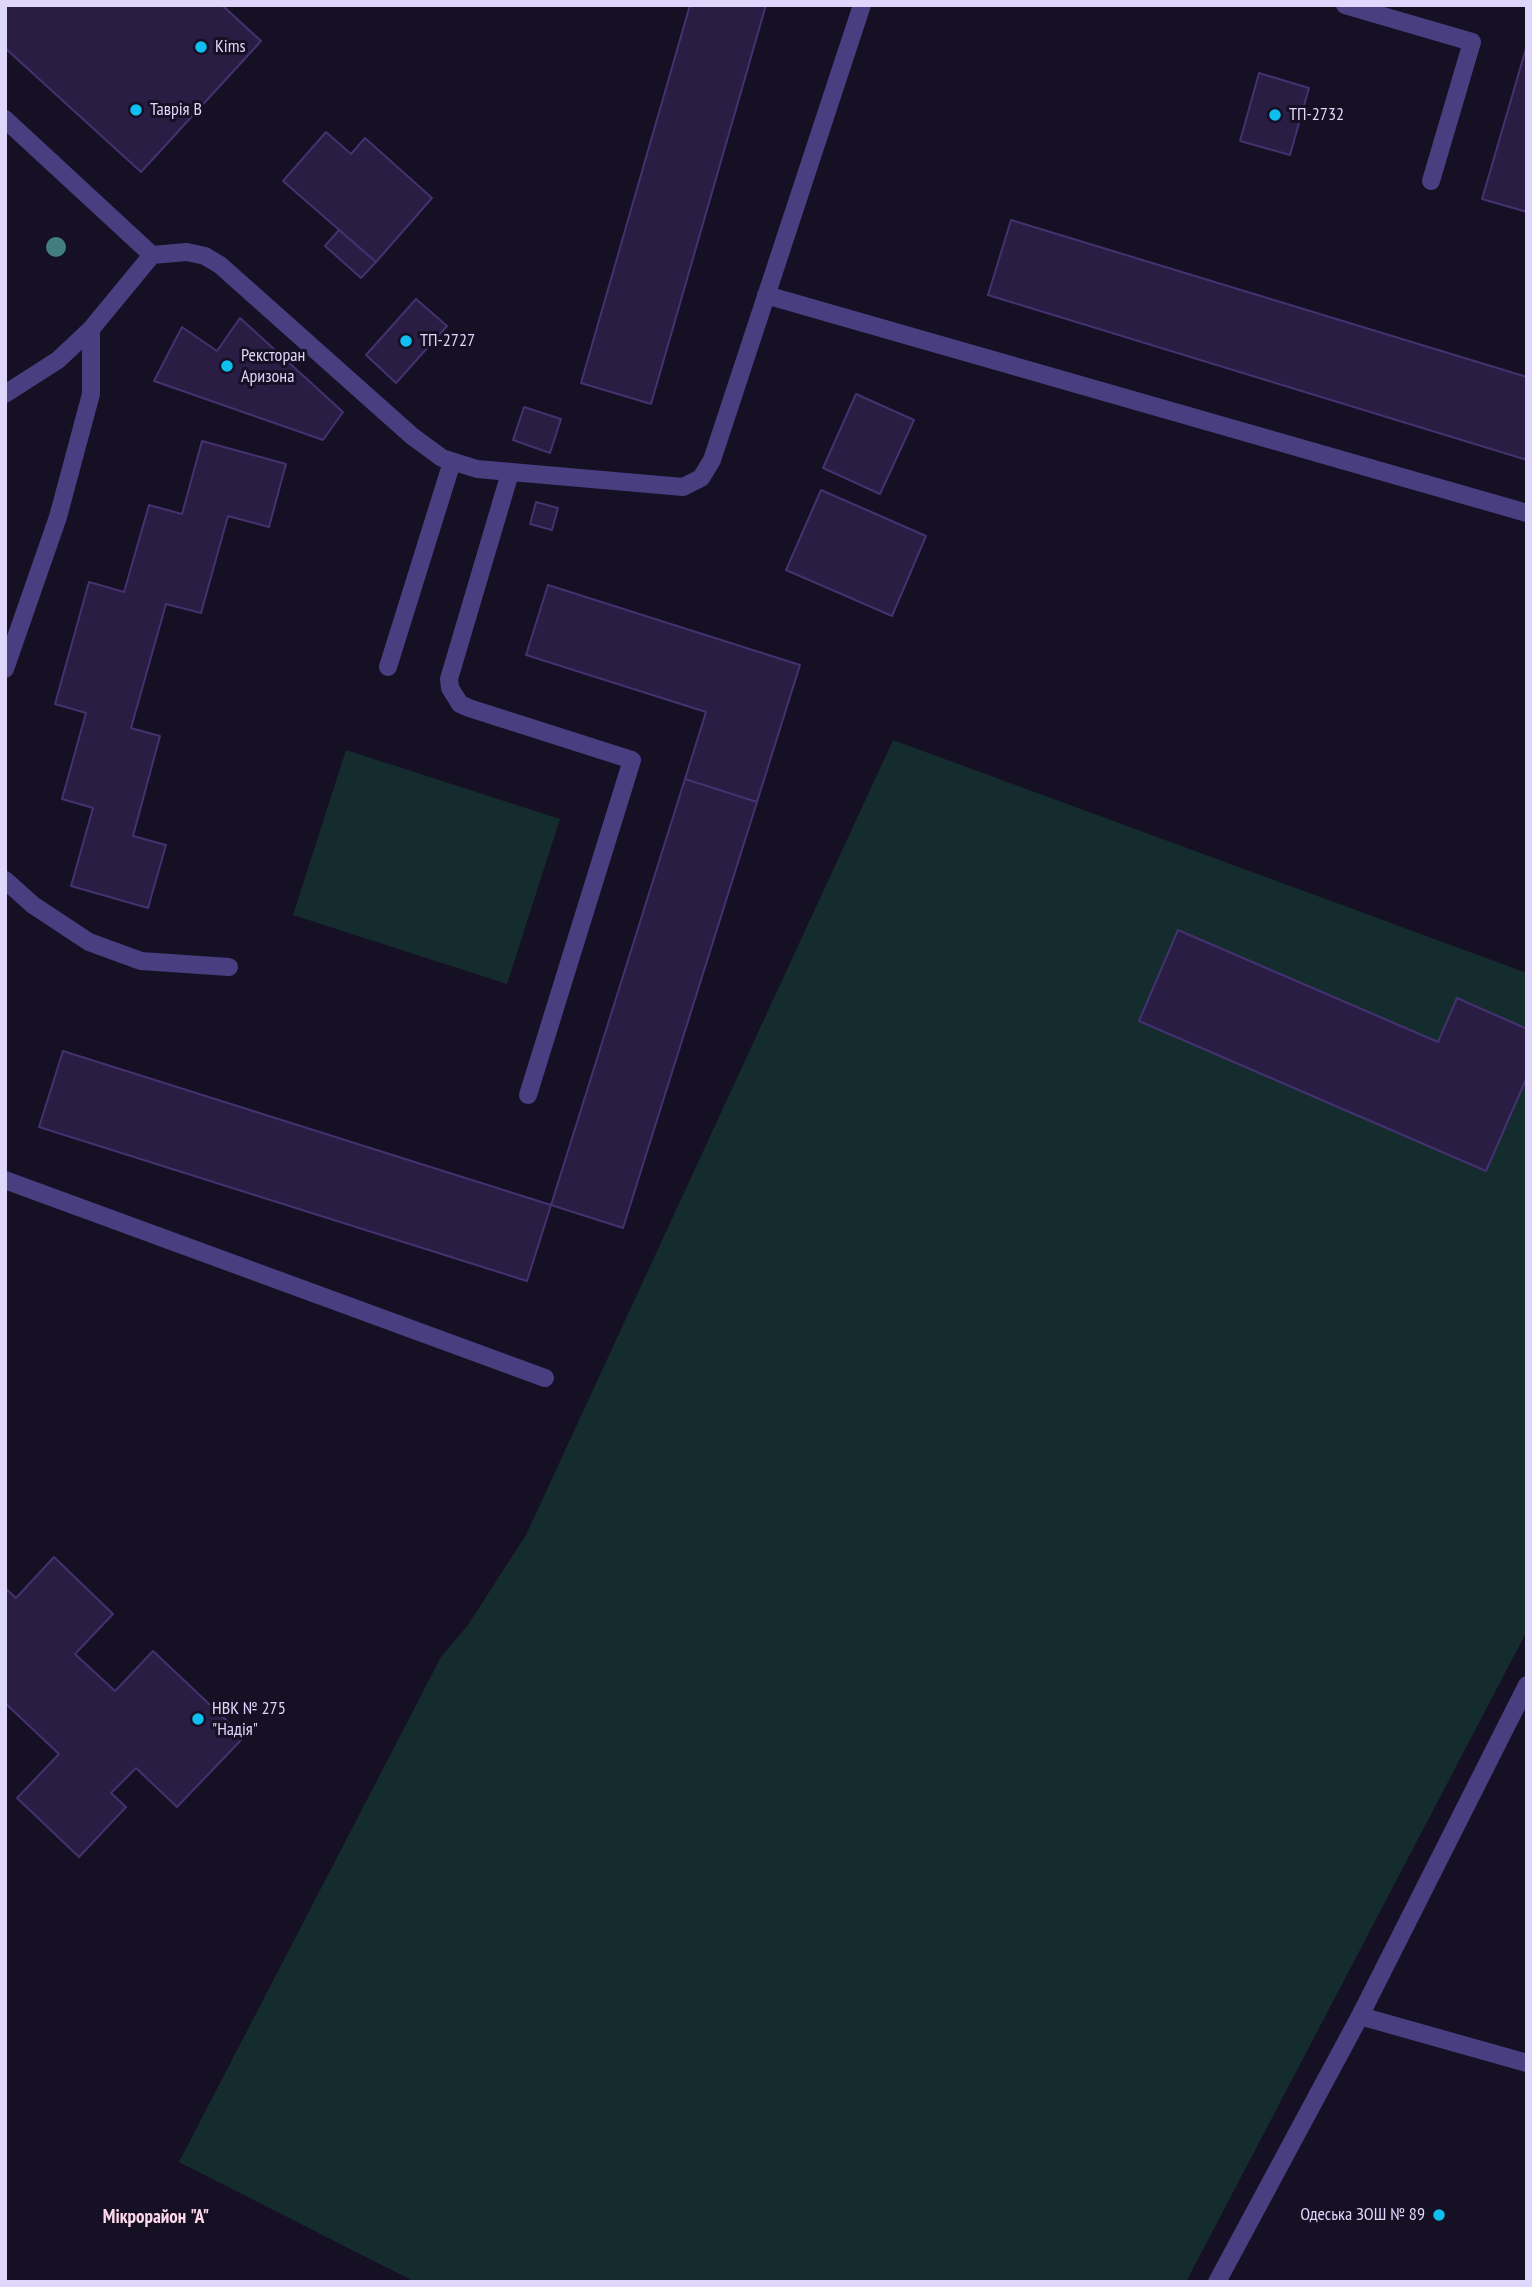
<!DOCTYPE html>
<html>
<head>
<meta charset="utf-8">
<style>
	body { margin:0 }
	#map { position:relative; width:1532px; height:2287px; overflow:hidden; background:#161024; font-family:"PT Sans Narrow",sans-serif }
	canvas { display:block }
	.frame { position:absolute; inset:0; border:7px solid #dfd6fc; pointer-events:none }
</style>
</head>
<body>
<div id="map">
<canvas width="1532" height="2287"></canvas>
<div class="frame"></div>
</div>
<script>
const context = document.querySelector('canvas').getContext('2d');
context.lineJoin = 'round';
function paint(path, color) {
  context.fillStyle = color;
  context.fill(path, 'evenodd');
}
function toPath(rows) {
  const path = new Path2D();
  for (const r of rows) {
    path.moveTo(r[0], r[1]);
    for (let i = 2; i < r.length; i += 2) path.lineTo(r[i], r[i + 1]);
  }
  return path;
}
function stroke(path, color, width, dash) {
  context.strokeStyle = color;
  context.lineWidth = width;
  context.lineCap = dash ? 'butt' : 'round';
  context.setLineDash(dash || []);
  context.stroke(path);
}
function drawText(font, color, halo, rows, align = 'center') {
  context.font = font + ' "PT Sans Narrow",sans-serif';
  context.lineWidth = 6;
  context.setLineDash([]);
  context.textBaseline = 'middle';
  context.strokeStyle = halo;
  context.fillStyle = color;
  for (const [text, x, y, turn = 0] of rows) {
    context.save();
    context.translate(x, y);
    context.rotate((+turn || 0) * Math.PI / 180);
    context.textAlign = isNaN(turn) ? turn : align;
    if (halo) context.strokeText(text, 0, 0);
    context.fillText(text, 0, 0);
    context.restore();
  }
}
const green = toPath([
	[893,740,1527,973,1527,1631,1186,2282,415,2282,179,2162,441,1657,468,1625,526,1535],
	[346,750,560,819,507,984,293,915]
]);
const building = toPath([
	[5,5,222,5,261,41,141,172,5,48,5,5],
	[690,5,766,5,651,404,581,383,690,5],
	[1527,45,1527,212,1482,199,1527,45],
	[1259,73,1309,88,1290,155,1240,141,1259,73],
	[326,132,351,154,365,138,432,198,376,262,283,181,326,132],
	[1011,220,1527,377,1527,460,988,295,1011,220],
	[339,230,376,262,361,278,325,246,339,230],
	[416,299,447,326,396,383,366,355,416,299],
	[240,318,343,412,323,440,154,381,182,327,217,351,240,318],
	[856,394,914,420,880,494,823,468,856,394],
	[524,407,561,419,550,453,513,440,524,407],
	[202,441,286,464,269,527,228,516,201,613,166,604,131,728,160,736,133,836,166,845,148,908,71,886,93,808,62,799,86,713,55,704,89,582,124,592,149,505,182,514,202,441],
	[821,490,926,536,892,616,786,570,821,490],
	[536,502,558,508,552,530,530,524,536,502],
	[548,585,800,665,757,802,685,779,706,712,526,655,548,585],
	[685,779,757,802,623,1228,551,1205,685,779],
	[1178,930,1438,1042,1457,998,1527,1029,1527,1077,1486,1171,1139,1021,1178,930],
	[63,1051,551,1205,527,1281,39,1127,63,1051],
	[54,1557,113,1614,75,1654,115,1691,153,1651,244,1737,177,1807,136,1768,111,1793,126,1807,79,1857,17,1798,59,1754,5,1703,5,1588,16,1598,54,1557]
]);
const minor = toPath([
	[1345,5,1472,42,1431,181],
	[5,119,152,255,187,252,205,256,220,265,412,436,442,458,477,469,683,487,701,478,712,460,862,5],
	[766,295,1527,513],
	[5,394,58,360,91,329,152,255],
	[510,473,449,679,450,688,460,704,469,708,632,760,528,1095],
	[388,667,452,462],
	[5,669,58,517,91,394,91,329],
	[5,880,33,905,89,942,141,961,229,967],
	[5,1180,545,1378],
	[1360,2016,1527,1685],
	[1217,2282,1360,2016,1527,2063]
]);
const trees = [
	[56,247]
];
const markers = [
	[201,47,7,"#0fbfef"],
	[136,110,7,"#0fbfef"],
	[1275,115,7,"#0fbfef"],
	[406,341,7,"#0fbfef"],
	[227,366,7,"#0fbfef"],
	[198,1719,7,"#0fbfef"],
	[1439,2215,7,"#0fbfef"]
];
const poiNames = [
	["Kims",215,47],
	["Таврія В",150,110],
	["ТП-2732",1289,115],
	["ТП-2727",420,341],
	["Рексторан",241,356],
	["Аризона",241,377],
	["НВК № 275",212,1709],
	["\"Надія\"",212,1730],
	["Одеська ЗОШ № 89",1425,2215,"right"]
];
const neighbourhoodNames = [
	["Мікрорайон \"А\"",156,2218]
];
paint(green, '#142c2e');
paint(building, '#2a1d44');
stroke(building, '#44316f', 2);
stroke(minor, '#493e80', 18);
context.fillStyle = '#427e7f';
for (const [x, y] of trees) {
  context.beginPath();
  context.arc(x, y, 10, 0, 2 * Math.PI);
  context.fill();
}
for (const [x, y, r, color] of markers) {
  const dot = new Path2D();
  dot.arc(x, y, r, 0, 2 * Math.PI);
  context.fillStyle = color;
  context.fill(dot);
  stroke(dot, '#161024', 2.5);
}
drawText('18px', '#dfd6fc', '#161024', poiNames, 'left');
drawText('bold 19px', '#fdd8eb', '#161024', neighbourhoodNames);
</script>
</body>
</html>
